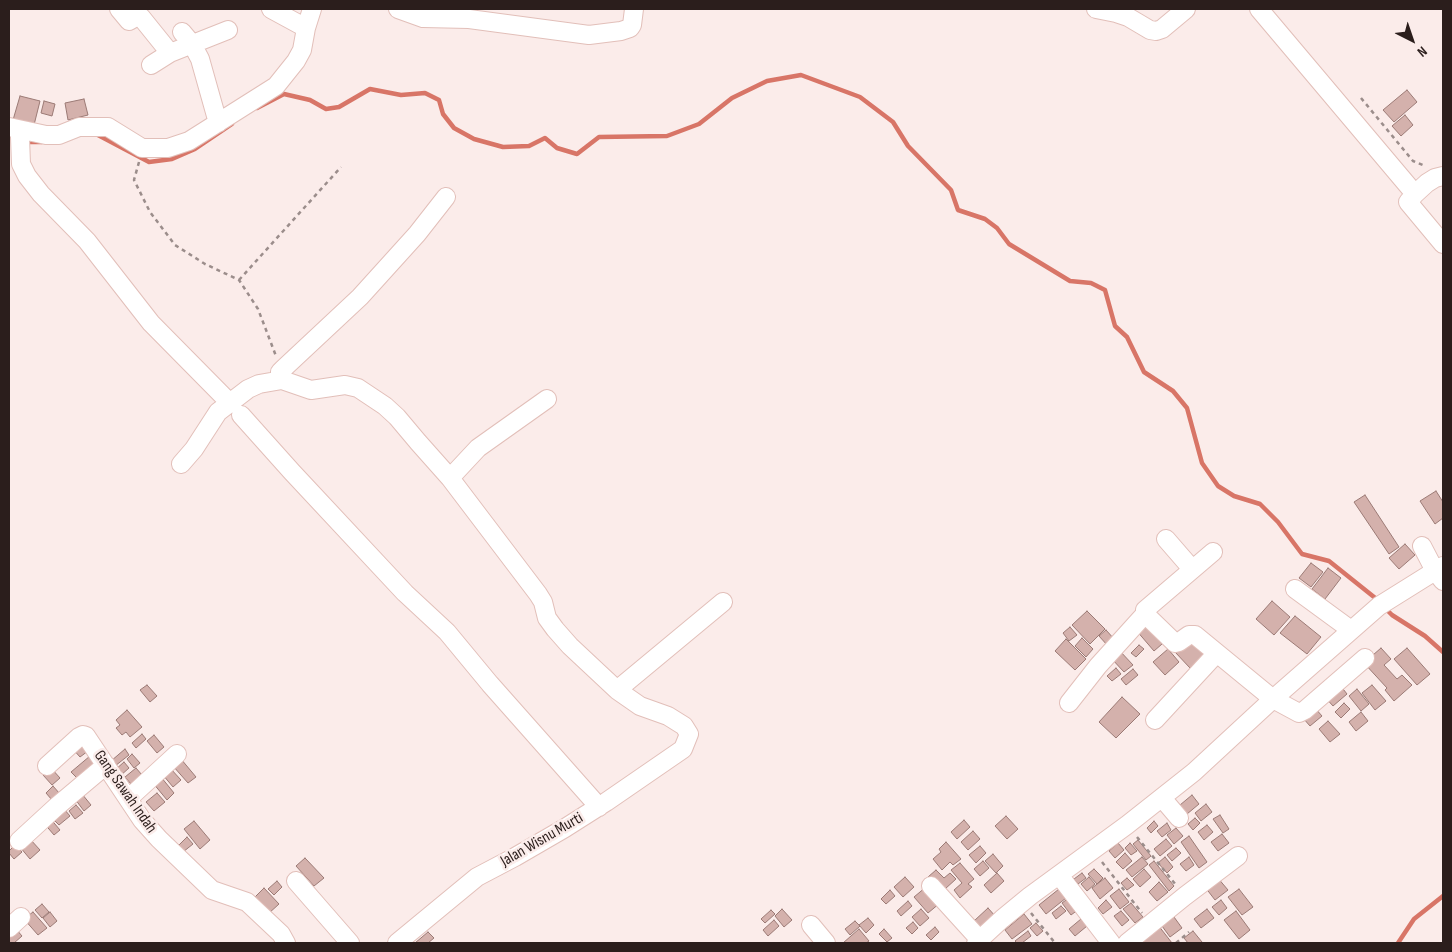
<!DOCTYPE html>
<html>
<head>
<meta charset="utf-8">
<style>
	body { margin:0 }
	#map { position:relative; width:1452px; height:952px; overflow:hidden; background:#fbecea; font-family:"Sofia Sans Condensed",sans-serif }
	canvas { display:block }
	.frame { position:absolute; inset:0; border:10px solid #2b1e1c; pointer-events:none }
	.north { position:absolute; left:1387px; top:15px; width:50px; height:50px; -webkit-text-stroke:4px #fbecea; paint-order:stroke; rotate:139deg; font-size:14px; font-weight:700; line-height:20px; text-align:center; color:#2b1e1c }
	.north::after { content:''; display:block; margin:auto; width:18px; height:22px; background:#2b1e1c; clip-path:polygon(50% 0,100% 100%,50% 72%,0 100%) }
</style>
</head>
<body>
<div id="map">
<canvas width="1452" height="952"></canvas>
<div class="frame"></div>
<div class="north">N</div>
</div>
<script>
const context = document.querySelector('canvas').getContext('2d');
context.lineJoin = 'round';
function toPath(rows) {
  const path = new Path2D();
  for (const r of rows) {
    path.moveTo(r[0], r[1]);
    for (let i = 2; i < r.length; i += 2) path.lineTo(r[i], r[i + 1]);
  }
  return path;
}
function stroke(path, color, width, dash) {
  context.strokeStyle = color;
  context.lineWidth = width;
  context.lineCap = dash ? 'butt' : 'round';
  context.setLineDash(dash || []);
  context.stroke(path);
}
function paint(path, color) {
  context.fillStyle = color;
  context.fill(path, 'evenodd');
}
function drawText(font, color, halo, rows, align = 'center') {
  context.font = font + ' "Sofia Sans Condensed",sans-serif';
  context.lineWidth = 5;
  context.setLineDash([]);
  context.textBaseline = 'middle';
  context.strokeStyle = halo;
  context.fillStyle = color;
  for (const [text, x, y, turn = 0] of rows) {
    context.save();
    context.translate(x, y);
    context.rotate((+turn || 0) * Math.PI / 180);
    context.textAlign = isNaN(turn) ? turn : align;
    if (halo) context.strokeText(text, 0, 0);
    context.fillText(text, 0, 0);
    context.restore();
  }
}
const stream = toPath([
	[257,108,284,94,310,100,326,109,339,107,370,89,401,95,425,93,439,100,443,114,454,128,474,139,503,147,529,146,545,138,557,148,577,154,599,137,667,136,699,124,732,98,767,81,801,75,860,97,893,122,908,146,951,190,958,210,985,219,997,228,1009,244,1070,281,1091,283,1105,290,1115,326,1127,337,1144,372,1173,391,1187,408,1202,463,1218,486,1234,496,1260,504,1278,522,1302,554,1329,561,1379,601],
	[96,134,149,162,172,159,195,149,232,124],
	[25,142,42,142],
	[1384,607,1392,615,1425,636,1443,652],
	[1398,943,1414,919,1443,896]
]);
const building = toPath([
	[1407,90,1417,102,1394,122,1383,110,1407,90],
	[20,96,40,101,34,125,13,120,20,96],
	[84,99,88,115,68,120,65,103,84,99],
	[44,101,55,104,52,116,41,113,44,101],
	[1405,115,1413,125,1401,136,1392,126,1405,115],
	[1436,491,1443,502,1443,518,1435,524,1420,501,1436,491],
	[1365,495,1399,547,1389,554,1354,502,1365,495],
	[1405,544,1415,555,1399,569,1389,558,1405,544],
	[1311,563,1323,572,1311,587,1299,578,1311,563],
	[1328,568,1341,578,1325,599,1312,589,1328,568],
	[1272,601,1290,617,1274,635,1256,619,1272,601],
	[1087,611,1105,629,1090,644,1072,625,1087,611],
	[1295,616,1321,637,1307,654,1280,633,1295,616],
	[1145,622,1162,644,1154,651,1136,630,1145,622],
	[1070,627,1077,635,1069,641,1063,633,1070,627],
	[1106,630,1115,640,1108,646,1099,636,1106,630],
	[1082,638,1093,649,1086,657,1075,646,1082,638],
	[1190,638,1205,653,1190,668,1175,652,1190,638],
	[1066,639,1086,659,1075,670,1055,651,1066,639],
	[1139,645,1144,649,1136,657,1131,653,1139,645],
	[1381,648,1391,659,1384,665,1397,679,1402,675,1412,685,1394,701,1385,690,1387,688,1364,663,1381,648],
	[1407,648,1430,674,1417,685,1394,659,1407,648],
	[1168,649,1179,662,1165,675,1153,662,1168,649],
	[1119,650,1133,665,1124,672,1111,658,1119,650],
	[1116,668,1121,674,1112,681,1107,676,1116,668],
	[1133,669,1138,675,1126,685,1121,679,1133,669],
	[147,685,157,696,150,702,140,690,147,685],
	[1340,685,1347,694,1333,706,1325,697,1340,685],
	[1372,685,1386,701,1375,710,1362,693,1372,685],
	[1357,689,1369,704,1361,711,1349,696,1357,689],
	[1122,697,1140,714,1116,738,1099,722,1122,697],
	[1344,703,1350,709,1341,718,1335,712,1344,703],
	[1315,708,1322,716,1310,726,1303,718,1315,708],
	[127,710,142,727,130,737,126,732,122,735,116,728,120,725,116,720,127,710],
	[1361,712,1368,721,1356,731,1349,722,1361,712],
	[1328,721,1340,734,1330,742,1319,729,1328,721],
	[142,734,146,739,136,748,132,743,142,734],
	[154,735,164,747,157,753,147,741,154,735],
	[80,741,88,751,80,757,72,748,80,741],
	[125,749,129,755,115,766,111,761,125,749],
	[132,754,140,763,134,768,127,759,132,754],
	[90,756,95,763,77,778,71,772,90,756],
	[181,759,196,777,188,783,173,766,181,759],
	[124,762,129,768,120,776,115,770,124,762],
	[51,768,60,778,52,785,43,775,51,768],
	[136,768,142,775,131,784,125,777,136,768],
	[170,768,181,780,173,787,163,775,170,768],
	[161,777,174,793,167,800,153,783,161,777],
	[53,786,60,794,52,800,46,793,53,786],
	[157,793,165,802,154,811,146,802,157,793],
	[82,794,91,805,84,811,75,799,82,794],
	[1192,795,1199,804,1187,814,1180,805,1192,795],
	[1206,804,1212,812,1201,821,1195,813,1206,804],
	[76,805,83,813,75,819,69,811,76,805],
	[64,809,70,816,59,825,53,819,64,809],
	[1220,815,1229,829,1223,833,1213,819,1220,815],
	[1006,816,1018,829,1007,839,995,826,1006,816],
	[49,817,60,830,54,835,43,822,49,817],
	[1195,818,1200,823,1193,830,1188,824,1195,818],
	[964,820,970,827,957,839,951,832,964,820],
	[194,821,210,840,200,849,184,829,194,821],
	[1154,821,1158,826,1151,833,1147,828,1154,821],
	[1167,823,1171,830,1162,837,1157,831,1167,823],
	[1207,825,1213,832,1204,840,1198,832,1207,825],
	[1176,828,1183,836,1174,844,1167,835,1176,828],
	[973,831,980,839,968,850,961,842,973,831],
	[1222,834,1229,843,1218,851,1211,842,1222,834],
	[1189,836,1207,862,1199,868,1181,842,1189,836],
	[187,837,193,844,183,852,178,846,187,837],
	[30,839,40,850,30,859,20,847,30,839],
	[1166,839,1172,846,1160,856,1154,849,1166,839],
	[1138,840,1151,856,1146,860,1133,844,1138,840],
	[946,842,961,859,953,865,950,862,942,870,933,859,941,852,939,849,946,842],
	[1118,843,1124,850,1115,858,1109,851,1118,843],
	[1130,843,1137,851,1131,855,1125,848,1130,843],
	[15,845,22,852,14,859,9,853,9,851,15,845],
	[980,846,986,853,976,863,969,855,980,846],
	[1176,848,1181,853,1172,861,1167,855,1176,848],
	[1125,853,1132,861,1123,869,1116,862,1125,853],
	[993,854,1003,866,996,873,985,861,993,854],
	[1142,857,1148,864,1132,877,1126,870,1142,857],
	[1165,857,1173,867,1167,873,1158,863,1165,857],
	[1189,857,1194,865,1186,871,1180,864,1189,857],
	[305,858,324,878,314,886,296,866,305,858],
	[983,861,989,868,980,876,974,869,983,861],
	[1154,861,1174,886,1169,891,1149,865,1154,861],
	[960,863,974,879,968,884,972,887,960,898,954,890,962,883,951,870,960,863],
	[1094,869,1103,878,1097,884,1088,874,1094,869],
	[1144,869,1151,877,1140,887,1133,879,1144,869],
	[936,870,944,878,950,873,956,879,945,889,940,889,928,877,936,870],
	[997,873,1004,881,991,893,984,885,997,873],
	[1082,873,1086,878,1078,884,1074,879,1082,873],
	[905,877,914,887,903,897,894,887,905,877],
	[1089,877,1095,884,1087,891,1081,884,1089,877],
	[1217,877,1228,890,1215,900,1205,887,1217,877],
	[1105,878,1113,888,1100,899,1092,888,1105,878],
	[1127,878,1134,885,1127,890,1121,883,1127,878],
	[277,881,282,887,274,895,268,889,277,881],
	[1159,882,1168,892,1157,901,1149,892,1159,882],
	[926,887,940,903,928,913,914,897,926,887],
	[264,888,279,904,268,914,254,898,264,888],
	[1059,889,1066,898,1046,914,1039,905,1059,889],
	[1119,889,1129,902,1120,909,1110,896,1119,889],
	[1239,889,1253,907,1242,915,1228,897,1239,889],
	[890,890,895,896,886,904,881,899,890,890],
	[1070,897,1079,909,1071,915,1062,903,1070,897],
	[1106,900,1112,907,1103,914,1098,908,1106,900],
	[1221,900,1227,908,1219,915,1212,907,1221,900],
	[908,901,912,906,901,916,897,911,908,901],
	[1131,903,1143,917,1135,923,1123,909,1131,903],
	[42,904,49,912,42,918,35,910,42,904],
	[1061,906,1066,911,1056,919,1052,913,1061,906],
	[988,908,996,917,982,930,974,921,988,908],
	[782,909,792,920,784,927,775,916,782,909],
	[921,909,929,918,920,926,912,917,921,909],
	[1207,909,1214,918,1201,928,1194,919,1207,909],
	[771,910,775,914,765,923,761,919,771,910],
	[1121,911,1129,920,1122,926,1114,916,1121,911],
	[1236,911,1250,930,1239,939,1224,920,1236,911],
	[33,912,47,928,38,935,24,919,33,912],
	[50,912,57,921,50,927,43,918,50,912],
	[1024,914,1032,924,1012,939,1005,930,1024,914],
	[1174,917,1182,928,1170,937,1162,926,1174,917],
	[868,918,874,925,866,933,859,925,868,918],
	[1081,919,1087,926,1075,936,1069,929,1081,919],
	[774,920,779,926,768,936,763,930,774,920],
	[855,921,860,926,850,935,845,929,855,921],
	[913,922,918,928,912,934,906,928,913,922],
	[1036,923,1043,931,1037,936,1030,928,1036,923],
	[1158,925,1172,943,1141,943,1139,940,1158,925],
	[935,927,939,932,931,940,926,935,935,927],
	[16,929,22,936,14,943,9,943,9,935,16,929],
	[859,929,869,941,866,943,843,943,859,929],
	[884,929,892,938,887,942,879,934,884,929],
	[1028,931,1031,936,1022,943,1017,943,1015,941,1028,931],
	[1193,931,1202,942,1201,943,1188,943,1184,938,1193,931],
	[428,932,434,938,428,943,415,943,428,932]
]);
const path = toPath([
	[1361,98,1413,161,1425,166],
	[139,162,134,180,150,212,175,245,205,264,239,280,258,309,276,356],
	[239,280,341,167],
	[1137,837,1176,885],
	[1102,862,1142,913],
	[1031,913,1055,943],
	[1176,943,1189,932]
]);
const minor = toPath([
	[119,9,129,21,136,17,141,17,170,53],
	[271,9,306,28],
	[398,9,423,18,469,19,589,35,621,31,630,28,632,25,634,9],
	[1096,9,1116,13,1128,17,1150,30,1156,31,1162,29,1186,9],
	[1259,9,1415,194],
	[182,32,192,44,200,59,218,123],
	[151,65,170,53,228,30],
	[9,127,46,135,59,135,79,127,108,127,142,148,168,148,189,141,276,86,296,61,302,50,306,28,312,9],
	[22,130,20,137,21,164,27,176,41,194,87,241,151,323,229,402],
	[1443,176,1435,178,1427,183,1415,194,1408,202,1443,244],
	[282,380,280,372,283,369,360,297,417,234,446,197],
	[241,415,292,472,405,593,447,632,490,684,599,807],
	[181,464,194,449,218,412,248,389,259,384,282,380,311,390,345,385,358,388,385,406,397,417,418,442,450,478,538,594,543,602,547,618,555,629,570,646,617,690,723,602],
	[450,478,478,448,547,399],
	[1166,539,1192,569],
	[1422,546,1435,571,1443,581],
	[1295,589,1351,630],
	[1145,614,1175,643,1179,642,1189,635,1195,635,1273,699,1299,713,1305,710,1365,658],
	[1069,703,1098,666,1145,614,1145,610,1213,552],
	[1155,720,1216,654],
	[47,766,79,737,83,735,86,736,142,820,159,839,212,890,247,902,281,934,286,943],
	[1162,798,1179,818],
	[128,799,177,754],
	[19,841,56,807,106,765],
	[1059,875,1111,943],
	[296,881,350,943],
	[931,886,980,940],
	[811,925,826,943],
	[9,928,21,917],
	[397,943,477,877,515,857,565,828,606,802,683,749,689,734,684,726,668,716,640,706,617,690],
	[976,943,1002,919,1030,896,1127,825,1194,772,1273,699,1379,606,1443,566],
	[1127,943,1185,896,1238,856]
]);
const streetNames = [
	["Gang Sawah Indah",125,792,55],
	["Jalan Wisnu Murti",542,840,-30]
];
stroke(stream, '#d87567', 4.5);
paint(building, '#d4b1ac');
stroke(building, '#9b7a75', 1);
stroke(minor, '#e2bfb9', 20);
stroke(path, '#9b8d8b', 2.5, [4, 4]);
stroke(minor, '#fff', 18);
drawText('16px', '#2b1e1c', '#fbecea', streetNames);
</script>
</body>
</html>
